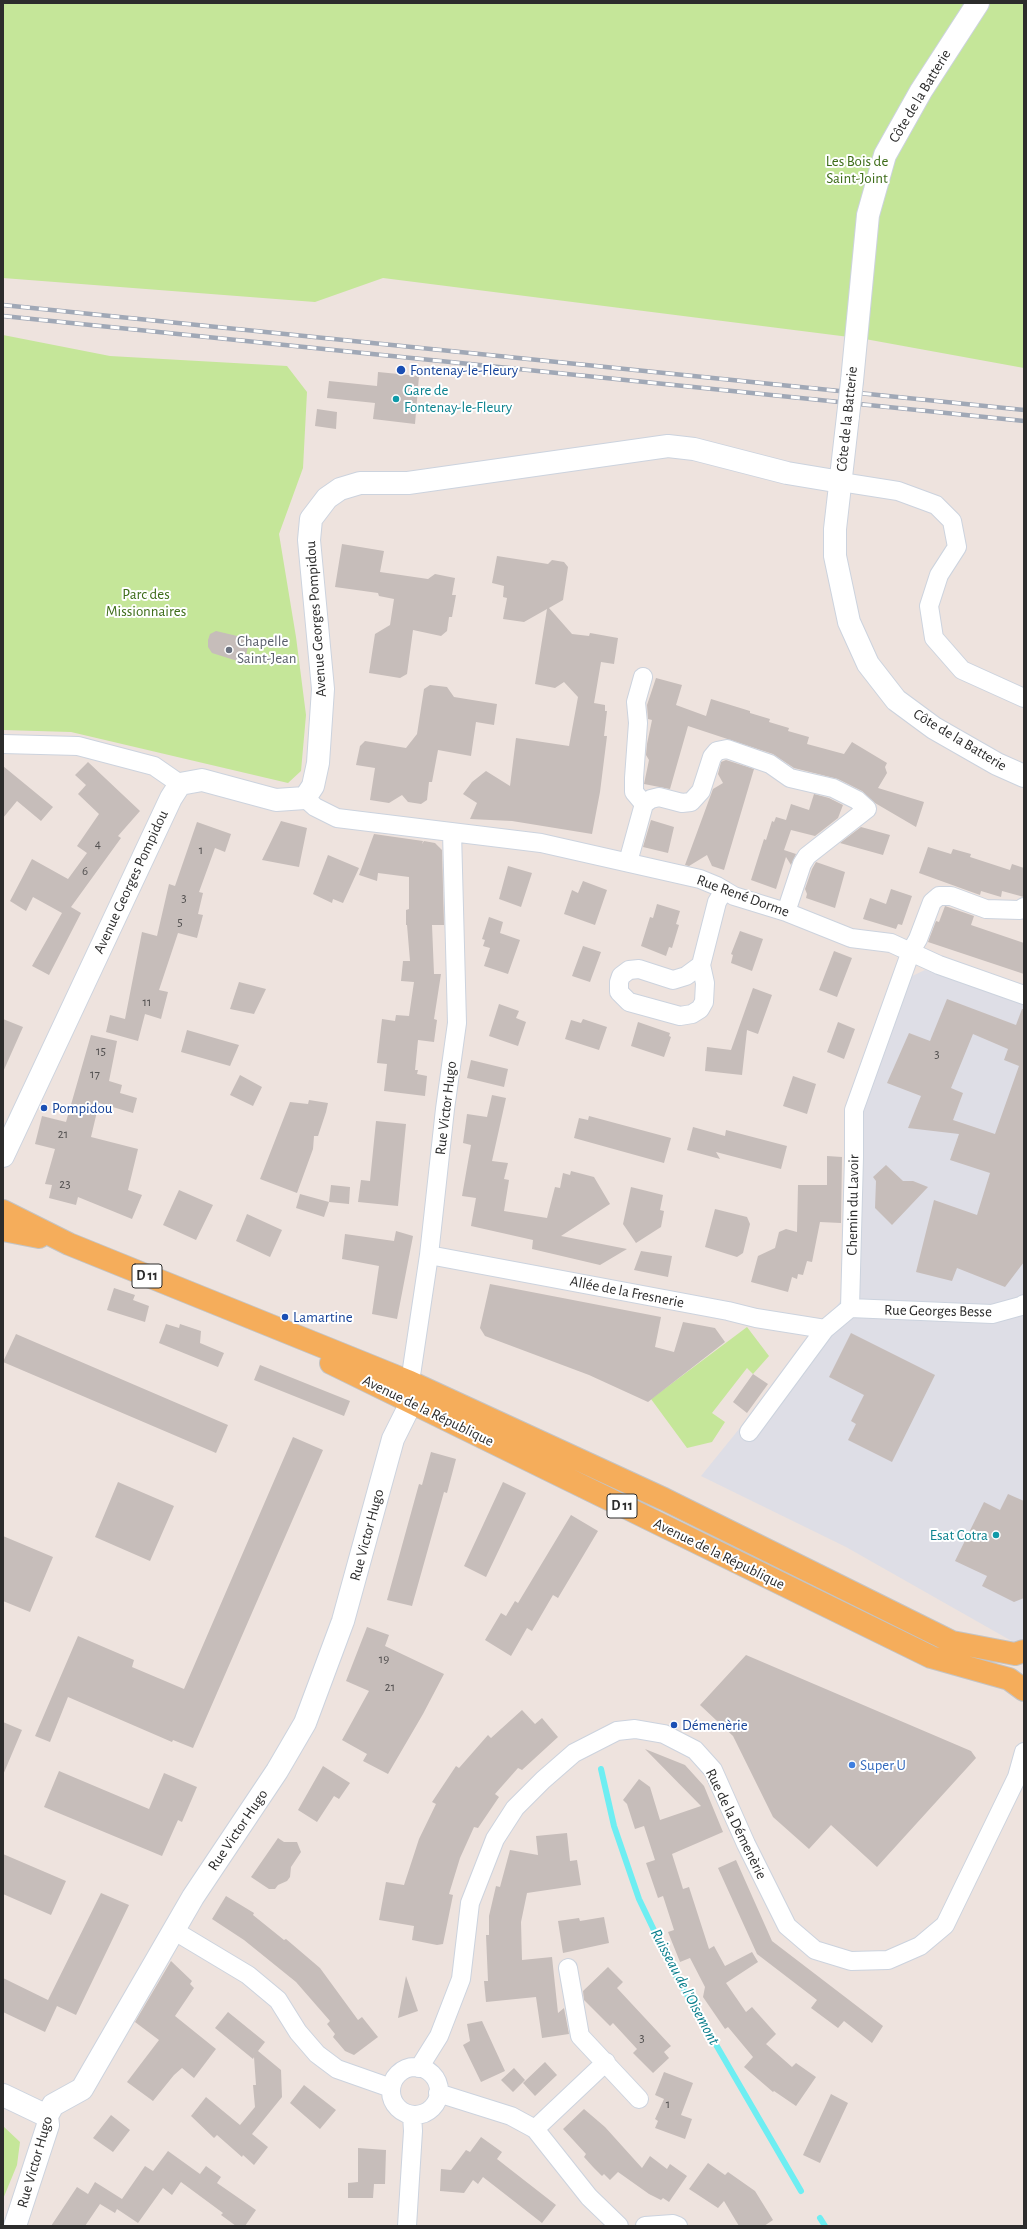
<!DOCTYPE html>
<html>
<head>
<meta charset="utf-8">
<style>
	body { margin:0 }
	#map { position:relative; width:1027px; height:2229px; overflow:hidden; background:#eee3de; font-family:"Alegreya Sans",sans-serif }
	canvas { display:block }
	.frame { position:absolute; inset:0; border:4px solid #2c2c2c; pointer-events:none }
</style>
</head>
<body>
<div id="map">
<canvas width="1027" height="2229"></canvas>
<div class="frame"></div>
</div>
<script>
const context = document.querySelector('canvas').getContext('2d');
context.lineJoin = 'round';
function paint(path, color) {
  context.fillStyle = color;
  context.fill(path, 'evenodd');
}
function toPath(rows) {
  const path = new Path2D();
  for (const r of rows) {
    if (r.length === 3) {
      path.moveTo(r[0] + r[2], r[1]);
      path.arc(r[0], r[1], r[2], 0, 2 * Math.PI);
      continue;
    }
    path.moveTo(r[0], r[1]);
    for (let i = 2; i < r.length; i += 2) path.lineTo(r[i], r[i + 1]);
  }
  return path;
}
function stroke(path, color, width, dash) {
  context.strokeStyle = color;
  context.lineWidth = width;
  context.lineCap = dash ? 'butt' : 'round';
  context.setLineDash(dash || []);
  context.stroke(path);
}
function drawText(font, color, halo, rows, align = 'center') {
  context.font = font + ' "Alegreya Sans",sans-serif';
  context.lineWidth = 4;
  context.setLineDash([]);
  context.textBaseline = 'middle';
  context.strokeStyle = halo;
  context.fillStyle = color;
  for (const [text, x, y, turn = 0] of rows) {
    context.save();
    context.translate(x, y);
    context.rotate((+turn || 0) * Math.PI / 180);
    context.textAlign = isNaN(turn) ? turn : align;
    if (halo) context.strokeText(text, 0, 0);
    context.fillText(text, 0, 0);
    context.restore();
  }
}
const industrial = toPath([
	[925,970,1024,1003,1024,1648,846,1547,701,1476,812,1339,860,1275,861,1108,910,977]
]);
const green = toPath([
	[3,3,1024,3,1024,368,865,339,383,278,315,302,3,278],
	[3,335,110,356,287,366,307,392,303,468,279,534,296,637,306,715,301,771,288,783,71,732,3,730],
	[747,1327,769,1356,753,1374,747,1368,712,1413,725,1422,712,1442,687,1448,651,1399],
	[3,2126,20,2142,17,2165,3,2199]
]);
const stream = toPath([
	[601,1769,614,1826,639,1899,675,1974,801,2191],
	[820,2218,825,2226]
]);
const building = toPath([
	[378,372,419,376,415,424,373,419,375,403,327,398,329,381,377,386],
	[317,409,337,412,336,429,315,426],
	[342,544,384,551,380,572,428,579,435,574,455,578,452,595,456,595,452,617,449,617,447,631,441,636,413,630,407,674,400,678,369,673,375,634,390,625,394,599,379,596,378,593,335,587],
	[497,556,548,564,552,560,564,562,568,567,563,600,549,608,572,634,589,636,590,633,618,638,614,664,601,662,594,703,605,705,605,711,607,711,604,736,607,736,600,792,592,834,512,821,470,819,477,803,463,794,472,782,486,771,510,786,516,738,569,746,578,697,564,682,555,688,535,684,547,609,524,622,503,619,507,598,503,597,504,586,492,583],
	[216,631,250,639,244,663,212,653,208,647,208,640,210,634],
	[656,678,682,685,676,705,706,716,711,699,750,711,750,713,770,719,769,722,789,728,788,731,809,737,807,744,844,754,852,742,887,763,885,767,887,773,878,788,924,802,916,827,875,803,862,791,838,779,794,768,773,754,688,726,670,789,644,784,649,760,646,755,647,744,652,720,648,719,647,705],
	[430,685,447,687,454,697,497,704,494,725,476,722,471,756,438,750,432,782,429,782,427,800,421,804,408,802,402,795,389,803,370,800,375,768,356,765,360,746,365,741,406,748,417,734,424,689],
	[726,760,754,769,724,870,712,866,707,855,689,866,685,865,713,789,723,783,718,774,721,762],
	[88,762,140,811,118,836,121,838,71,907,81,913,49,975,32,966,62,913,33,897,26,911,10,901,32,859,68,879,87,853,77,846,99,814,78,794,86,785,75,775],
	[3,766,53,807,41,821,17,801,3,818],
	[814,794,829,798,843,805,838,818,815,836,791,830,784,850,796,854,791,865,786,857,776,889,751,880,764,839,766,840,772,821,774,822,776,817,786,820,791,804,809,810],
	[651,820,674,827,668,853,643,847],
	[281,821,307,828,299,867,262,860],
	[197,822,231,834,225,852,215,848,199,892,203,893,198,914,203,915,197,938,178,933,159,990,168,992,161,1019,145,1014,138,1041,106,1032,110,1015,125,1019,142,932,157,936,169,884,175,886],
	[861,827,890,835,883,855,840,843],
	[374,834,423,841,422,844,424,841,435,843,442,850,444,925,432,925,434,974,441,974,434,1019,437,1020,434,1042,418,1040,415,1070,418,1070,417,1074,427,1076,425,1096,384,1091,387,1064,377,1063,382,1019,395,1021,396,1015,409,1016,414,982,401,981,403,961,410,961,407,925,406,925,406,910,409,909,409,877,378,873,377,881,359,875],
	[928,847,951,854,953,849,971,854,970,857,1010,870,1012,864,1024,868,1024,897,1002,891,1001,897,981,891,980,895,919,873],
	[328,855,359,868,343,903,333,899,332,903,313,894],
	[816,862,845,872,835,908,806,898,807,894,805,889,812,869],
	[508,866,532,873,521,907,499,899],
	[583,881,607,890,595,925,564,914,572,890,578,893],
	[891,889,912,896,902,925,898,924,896,929,863,919,870,898,886,904],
	[657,904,680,911,676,924,679,925,672,948,669,947,666,956,641,946,650,917,653,918],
	[945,906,974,916,971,925,1024,943,1024,974,928,942,936,921,939,922],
	[489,917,503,922,500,933,520,940,508,974,484,966,490,948,483,946,485,940,482,939],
	[740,931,763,939,752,971,731,963,733,955,731,954],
	[583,946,601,952,590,982,572,976],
	[834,951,852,958,837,997,819,990],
	[239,982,266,989,254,1014,230,1009],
	[753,988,772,995,758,1034,747,1030,742,1075,705,1071,707,1047,731,1050],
	[947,999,1016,1025,1022,1009,1024,1009,1024,1262,1005,1287,957,1268,952,1281,916,1272,934,1200,977,1215,990,1173,950,1160,959,1134,908,1128,921,1096,887,1083,909,1033,930,1041],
	[973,1034,1008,1049,1004,1060,1019,1066,995,1134,953,1120,963,1093,951,1088],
	[499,1004,519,1011,516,1018,526,1022,518,1046,489,1036],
	[3,1019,23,1027,3,1072],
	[583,1019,607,1027,599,1050,565,1039,571,1020,581,1023],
	[638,1022,670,1033,669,1036,671,1037,664,1057,631,1046],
	[838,1022,855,1029,844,1059,827,1052],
	[187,1030,239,1045,230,1066,181,1052],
	[91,1035,117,1041,109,1081,122,1085,120,1093,137,1098,133,1113,99,1103,91,1137,138,1149,128,1190,142,1195,132,1219,78,1197,76,1205,49,1198,52,1185,45,1184,55,1149,35,1144,42,1116,66,1122],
	[471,1060,508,1069,504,1087,467,1078],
	[240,1075,262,1087,253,1106,230,1095],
	[793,1076,816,1084,807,1114,783,1106],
	[492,1095,506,1098,492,1161,508,1163,504,1179,509,1180,504,1211,547,1218,555,1187,560,1188,563,1173,570,1175,571,1171,594,1177,610,1204,561,1236,627,1249,600,1265,532,1249,533,1240,471,1226,476,1198,462,1196,471,1145,463,1143,467,1114,487,1117],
	[309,1100,328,1103,326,1112,318,1136,314,1136,313,1149,297,1193,260,1179,290,1102,308,1104],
	[589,1116,671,1138,664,1163,574,1138,579,1118,588,1120],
	[376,1121,406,1124,398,1206,358,1202,361,1180,370,1181],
	[693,1127,725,1136,726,1130,787,1146,781,1169,716,1152,720,1159,687,1150],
	[827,1156,842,1157,841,1223,820,1222,812,1262,807,1261,803,1275,798,1274,797,1279,792,1277,788,1292,751,1282,758,1256,775,1248,779,1232,786,1229,797,1232,798,1185,827,1185],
	[886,1165,903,1181,913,1181,928,1187,892,1225,875,1208,876,1181,873,1177],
	[331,1185,350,1187,349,1204,329,1202],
	[631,1187,663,1195,660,1210,664,1211,661,1227,636,1243,623,1224],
	[179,1190,213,1205,196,1240,163,1225],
	[300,1194,329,1202,324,1217,296,1208],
	[715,1209,747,1217,750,1224,743,1253,737,1257,705,1247],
	[247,1214,282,1230,270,1257,236,1241],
	[396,1231,413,1236,397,1319,372,1314,379,1266,342,1259,345,1234,394,1241],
	[641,1251,672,1256,668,1277,634,1270],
	[490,1284,661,1317,655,1347,674,1352,683,1322,715,1328,725,1342,648,1402,589,1375,485,1336,480,1328],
	[114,1288,135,1295,133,1300,149,1306,145,1322,107,1310],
	[166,1324,179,1328,180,1324,201,1331,200,1343,224,1353,218,1367,159,1343],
	[851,1333,935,1375,892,1462,848,1440,856,1424,851,1421,864,1395,829,1377],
	[16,1334,228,1425,216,1453,3,1362],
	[260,1365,350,1401,344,1416,254,1380],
	[753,1374,768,1384,747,1413,733,1402],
	[293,1437,323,1450,193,1748,173,1740,172,1742,68,1697,50,1742,35,1736,78,1636,134,1660,132,1667,184,1689],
	[431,1452,456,1459,447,1493,444,1492,412,1606,387,1600,419,1484,422,1485],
	[118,1482,174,1506,150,1561,95,1537],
	[503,1482,526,1493,486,1577,464,1566],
	[1008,1494,1024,1501,1024,1598,1014,1602,982,1586,987,1576,955,1561,984,1502,1000,1510],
	[571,1515,598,1531,558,1598,553,1595,532,1631,527,1628,511,1656,485,1640,501,1613,506,1616,515,1601,518,1603],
	[3,1536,53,1557,30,1612,3,1601],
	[367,1627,389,1635,385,1646,444,1674,423,1714,388,1774,363,1761,367,1754,342,1740,369,1691,346,1681],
	[746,1655,971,1751,976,1758,877,1867,831,1825,809,1849,773,1817,733,1736,700,1705],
	[522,1710,535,1724,542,1718,558,1737,522,1770,518,1768,495,1794,499,1797,478,1828,474,1827,460,1858,449,1894,453,1895,443,1944,437,1945,412,1940,414,1926,379,1920,386,1882,404,1885,419,1839,436,1804,432,1802,456,1766,459,1768,488,1735,491,1738],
	[3,1722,22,1730,3,1775],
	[645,1749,685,1765,704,1786,723,1832,672,1854,683,1889,689,1887,709,1949,714,1946,725,1966,752,1952,758,1962,726,1983,746,2012,752,2007,776,2034,766,2044,792,2067,796,2063,816,2077,796,2106,774,2091,773,2092,744,2067,753,2057,728,2027,725,2029,703,1997,705,1987,690,1958,680,1962,668,1932,674,1930,663,1896,658,1898,646,1863,655,1860,644,1826,635,1829,627,1804,623,1800,639,1779,650,1787,660,1820,701,1806],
	[323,1766,350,1783,339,1799,334,1796,317,1822,298,1810],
	[59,1771,149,1809,164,1773,197,1787,182,1822,178,1820,162,1856,44,1807],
	[567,1833,570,1861,577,1860,581,1885,527,1893,521,1922,522,1960,552,1957,558,2013,564,2008,569,2034,542,2038,536,1997,486,2002,484,1981,488,1981,486,1935,489,1935,489,1916,496,1886,500,1887,510,1850,538,1855,536,1836],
	[278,1838,284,1842,297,1842,301,1852,291,1867,290,1877,287,1881,278,1885,275,1889,269,1889,251,1877],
	[3,1854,66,1881,51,1915,3,1894],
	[736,1860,772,1941,883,2026,872,2043,844,2021,838,2028,811,2008,817,2000,757,1954,718,1868],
	[101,1893,129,1905,76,2015,57,2006,45,2032,3,2012,3,1978,48,2000],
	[226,1896,254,1913,253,1915,284,1940,286,1939,320,1968,358,2020,362,2017,378,2037,354,2055,345,2051,333,2037,335,2034,327,2024,330,2021,296,1982,244,1940,212,1919],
	[604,1917,609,1943,563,1953,558,1921,579,1918,580,1921],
	[171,1961,192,1981,190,1984,194,1988,175,2016,216,2049,194,2078,182,2068,174,2075,153,2101,127,2082,159,2040,135,2022],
	[608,1967,623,1982,617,1988,671,2046,664,2052,669,2058,653,2073,633,2053,637,2049,613,2023,610,2026,584,2000,583,1991],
	[406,1976,418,2011,398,2018],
	[228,2012,265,2042,258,2051,281,2070,282,2097,252,2134,268,2147,254,2165,243,2155,242,2157,217,2135,214,2138,191,2116,206,2097,240,2125,255,2107,253,2085,256,2085,254,2057,253,2059,215,2028],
	[482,2021,505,2071,481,2082,463,2045,470,2041,467,2024],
	[545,2062,557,2075,535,2096,523,2083],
	[514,2068,525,2080,513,2092,501,2080],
	[664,2072,693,2083,681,2115,692,2119,685,2139,655,2128,658,2121,655,2119,664,2099,655,2095],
	[304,2085,336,2110,320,2129,290,2103],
	[831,2094,848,2103,820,2163,803,2155],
	[584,2109,605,2127,642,2168,650,2156,667,2169,670,2164,687,2176,669,2202,663,2198,661,2200,649,2194,618,2172,610,2180,604,2174,602,2176,593,2167,584,2157,586,2154,563,2129],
	[111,2115,130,2130,113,2152,93,2138],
	[481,2137,502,2152,497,2159,556,2205,542,2223,483,2177,478,2184,473,2180,464,2193,440,2191,441,2169,451,2170,466,2150,470,2152],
	[358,2148,386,2150,385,2184,374,2184,373,2198,348,2198,348,2183,358,2182],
	[168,2151,200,2174,206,2166,221,2177,217,2183,256,2210,245,2226,236,2226,221,2215,223,2213,181,2182,172,2195,163,2188,138,2223,117,2209,115,2213,100,2204,85,2226,51,2226,77,2187,88,2194,95,2182,122,2199,145,2166,153,2171],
	[708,2163,725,2175,728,2172,755,2191,773,2220,764,2226,739,2226,724,2201,718,2208,689,2189]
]);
const street = toPath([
	[841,482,898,491,936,505,952,521,957,547,939,575,929,606,934,638,962,670,1024,698],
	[643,677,636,702,638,723,634,778,634,792,644,804],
	[3,744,78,746,154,766,180,784],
	[305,798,315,807,337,818,541,843,700,879,717,886,734,896,786,912,851,938,891,943,939,965,1024,995],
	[628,862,644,804,651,799,659,797,682,803,691,802,701,791,712,757,717,751,727,749,770,764,790,778,833,788,857,800,867,809,807,856,802,864,786,912],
	[701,965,705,983,704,1002,700,1009,692,1014,680,1016,629,1002,619,992,619,982,621,976,629,970,639,969,673,980,686,976,701,965],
	[701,965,717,902,724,890],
	[429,1255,728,1311,756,1318,825,1329],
	[850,1308,992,1314,1021,1306,1024,1304],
	[410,1382,429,1255,445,1109,457,1023,452,832],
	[749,1432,825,1329,850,1308,854,1157,854,1110,911,951,918,939,932,902,939,896,951,896,986,909,1020,910,1024,907],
	[1017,1777,1024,1752],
	[173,1930,248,1975,278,2000,298,2032,317,2054,337,2069,391,2088],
	[568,1968,580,2036,639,2099],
	[415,2091,24],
	[419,2068,439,2036,461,1979,470,1903,495,1839,515,1808,543,1780,574,1753,617,1731,635,1729,664,1734,695,1750,713,1770,746,1844,787,1926,815,1950,851,1961,888,1960,920,1946,945,1925,1017,1777,1024,1767],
	[438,2093,511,2116,535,2129,589,2197,619,2226],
	[535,2129,606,2062],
	[407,2226,413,2131,412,2115],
	[645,2226,673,2224,678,2226]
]);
const secondary = toPath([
	[852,381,868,215,885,155,921,91,978,3],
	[848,416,835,529,835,556,849,622,868,664,896,700,934,728,997,764,1024,776],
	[3,1156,171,798,180,784,202,780,276,800,305,798,313,786,318,763,323,689,309,540,311,519,327,498,340,489,360,483,408,483,668,446,694,449,787,473,841,482],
	[3,2095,47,2116],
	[15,2226,48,2125,47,2116,53,2105,82,2089,193,1897,277,1771,305,1723,343,1621,393,1439,411,1403]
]);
const primary = toPath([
	[3,1211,69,1244,410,1382,664,1499,952,1642,1015,1654,1024,1651],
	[3,1230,39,1237],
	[331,1363,931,1657,1009,1679,1024,1690]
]);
const rail = toPath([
	[3,305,1024,410],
	[3,316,1024,421]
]);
const secondaryBridge = toPath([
	[848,416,852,381]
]);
const markers = [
	[401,370,5,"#1a4fb4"],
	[396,399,4,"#0f9aa8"],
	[229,650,4,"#6b7280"],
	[44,1108,4,"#1a4fb4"],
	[285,1317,4,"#1a4fb4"],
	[996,1535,4,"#0f9aa8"],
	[674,1725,4,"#1a4fb4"],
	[852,1765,4,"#3f7fe0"]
];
const numberNames = [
	["4",98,844],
	["1",201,850],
	["6",85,871],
	["3",184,898],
	["5",180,922],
	["11",147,1002],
	["15",101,1051],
	["3",937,1054],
	["17",95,1074],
	["21",63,1134],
	["23",65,1184],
	["19",384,1659],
	["21",390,1687],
	["3",642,2038],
	["1",668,2104]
];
const shields = [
	[147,1276,30],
	[622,1506,30]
];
const shieldNames = [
	["D 11",147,1276],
	["D 11",622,1506]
];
const streetNames = [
	["Côte de la Batterie",920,96,-59],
	["Côte de la Batterie",847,419,-84],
	["Avenue Georges Pompidou",316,619,-94],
	["Côte de la Batterie",960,740,31],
	["Avenue Georges Pompidou",131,882,-65],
	["Rue René Dorme",743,896,20],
	["Rue Victor Hugo",446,1108,-83],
	["Chemin du Lavoir",853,1205,-89],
	["Allée de la Fresnerie",627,1292,11],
	["Rue Georges Besse",938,1311,1],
	["Avenue de la République",428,1411,26],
	["Rue Victor Hugo",367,1535,-75],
	["Avenue de la République",719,1554,26],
	["Rue de la Démenèrie",736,1824,64],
	["Rue Victor Hugo",238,1830,-56],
	["Rue Victor Hugo",35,2162,-74]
];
const parkNames = [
	["Les Bois de",857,161],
	["Saint-Joint",857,178],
	["Parc des",146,594],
	["Missionnaires",146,611]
];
const transitNames = [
	["Fontenay-le-Fleury",410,370],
	["Pompidou",52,1108],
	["Lamartine",293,1317],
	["Démenèrie",682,1725]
];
const cultureNames = [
	["Gare de",404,390],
	["Fontenay-le-Fleury",404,407],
	["Esat Cotra",988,1535,"right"]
];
const worshipNames = [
	["Chapelle",237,641],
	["Saint-Jean",237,658]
];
const shopNames = [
	["Super U",860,1765]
];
const waterNames = [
	["Ruisseau de l'Oisemont",685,1987,62]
];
paint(industrial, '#dedee6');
paint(green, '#c5e699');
stroke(stream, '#6eeef2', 6);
paint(building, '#c6bdba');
stroke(street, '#ccd3de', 20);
stroke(secondary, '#ccd3de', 24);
stroke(primary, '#c4c4c4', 24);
stroke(street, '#fff', 18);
stroke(secondary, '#fff', 22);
stroke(primary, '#f5ad5b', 22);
stroke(rail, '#a0a8b6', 4.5);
stroke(rail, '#fff', 3, [9]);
stroke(secondaryBridge, '#ccd3de', 24, []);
stroke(secondaryBridge, '#fff', 22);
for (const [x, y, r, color] of markers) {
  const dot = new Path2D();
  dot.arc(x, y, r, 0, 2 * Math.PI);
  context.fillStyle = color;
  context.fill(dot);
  stroke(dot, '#fff', 1.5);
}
drawText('13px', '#525050', null, numberNames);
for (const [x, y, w] of shields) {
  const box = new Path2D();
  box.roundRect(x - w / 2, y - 12, w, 24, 3);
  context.fillStyle = '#fff';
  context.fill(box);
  stroke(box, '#2c2c2c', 1);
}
drawText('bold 14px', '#2c2c2c', null, shieldNames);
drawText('15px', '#2c2c2c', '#fff', streetNames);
drawText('15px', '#3d6c18', '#fff', parkNames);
drawText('15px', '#164399', '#fff', transitNames, 'left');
drawText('15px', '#0d838f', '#fff', cultureNames, 'left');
drawText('15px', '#5b616d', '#fff', worshipNames, 'left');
drawText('15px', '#366cbe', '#fff', shopNames, 'left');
drawText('italic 16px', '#0a7e8c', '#fff', waterNames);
</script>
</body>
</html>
